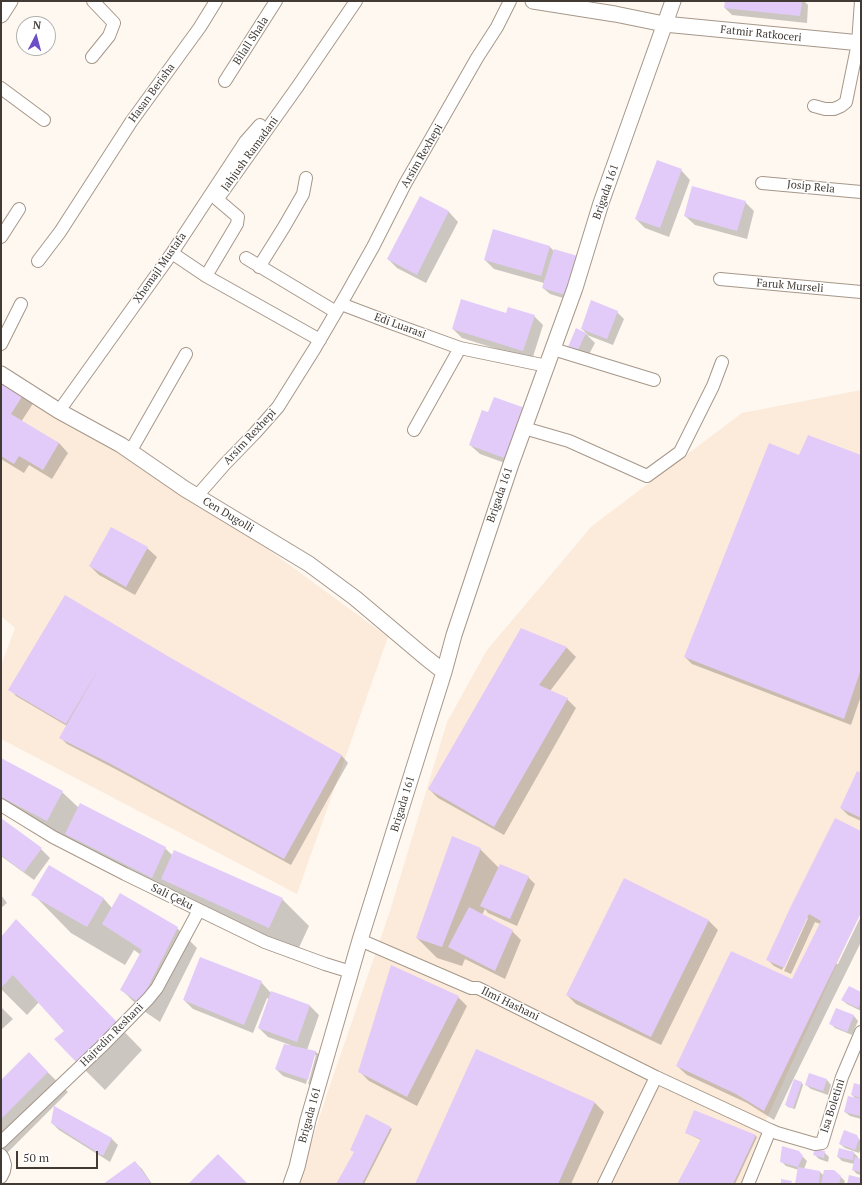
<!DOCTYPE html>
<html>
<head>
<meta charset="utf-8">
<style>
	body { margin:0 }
	#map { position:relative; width:862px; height:1185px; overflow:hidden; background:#fef8f1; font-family:"PT Serif",serif }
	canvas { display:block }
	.frame { position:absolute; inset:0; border:2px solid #423b35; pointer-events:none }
	.north { position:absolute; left:16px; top:16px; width:40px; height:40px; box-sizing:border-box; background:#fff; border:1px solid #b3b1ae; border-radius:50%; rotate:6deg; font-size:11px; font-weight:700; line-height:16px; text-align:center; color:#423b35 }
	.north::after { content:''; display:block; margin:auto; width:14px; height:18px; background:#6e4ec7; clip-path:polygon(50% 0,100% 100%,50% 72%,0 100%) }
	.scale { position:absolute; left:16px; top:1151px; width:82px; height:18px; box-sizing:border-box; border:2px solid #423b35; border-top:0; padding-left:5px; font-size:12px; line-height:14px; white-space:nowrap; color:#423b35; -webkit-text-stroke:3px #fff; paint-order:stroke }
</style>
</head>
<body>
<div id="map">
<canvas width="862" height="1185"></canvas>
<div class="frame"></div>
<div class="north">N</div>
<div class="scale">50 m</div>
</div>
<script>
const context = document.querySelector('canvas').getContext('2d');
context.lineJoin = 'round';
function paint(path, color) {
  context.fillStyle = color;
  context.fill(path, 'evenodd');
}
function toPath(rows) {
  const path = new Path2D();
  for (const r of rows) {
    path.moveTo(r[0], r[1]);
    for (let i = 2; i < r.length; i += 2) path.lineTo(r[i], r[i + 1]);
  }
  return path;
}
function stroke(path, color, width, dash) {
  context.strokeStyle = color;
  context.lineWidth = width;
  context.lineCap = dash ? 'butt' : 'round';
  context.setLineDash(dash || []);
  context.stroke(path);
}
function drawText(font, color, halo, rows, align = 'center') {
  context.font = font + ' "PT Serif",serif';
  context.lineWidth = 3;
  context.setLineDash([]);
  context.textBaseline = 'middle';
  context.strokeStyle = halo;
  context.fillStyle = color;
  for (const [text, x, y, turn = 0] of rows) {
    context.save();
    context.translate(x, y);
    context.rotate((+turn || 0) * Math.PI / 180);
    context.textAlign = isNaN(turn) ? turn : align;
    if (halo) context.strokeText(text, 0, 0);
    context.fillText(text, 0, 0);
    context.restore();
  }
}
const built = toPath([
	[1,376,232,523,388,637,297,894,1,739,1,666,15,628,1,616],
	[861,390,861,911,768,1116,742,1184,298,1184,327,1094,389,914,447,722,487,650,592,526,742,413]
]);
const shadow = toPath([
	[726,1,804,1,808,5,807,23,732,15,725,8],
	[681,170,690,180,669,237,645,228,636,219],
	[420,198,449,212,458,222,426,283,397,268,388,259],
	[745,202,754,211,747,239,695,225,685,216],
	[549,246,554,251,576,302,550,294,543,288,544,283,494,269,485,260],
	[617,312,624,319,613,345,587,335,595,343,586,360,569,346,577,330,588,335,582,329],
	[507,314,534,316,543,325,532,360,462,338,453,329],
	[1,377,34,402,21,422,59,443,68,453,52,479,29,465,24,473,1,459],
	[482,411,516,467,480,454,470,445],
	[800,457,861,457,861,696,851,725,692,664,685,657],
	[147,548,157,557,135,595,99,575,90,566],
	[65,597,171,659,342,756,348,763,291,865,119,771,67,744,61,738,67,726,16,696,10,689],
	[521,629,567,648,576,657,550,691,567,699,576,708,504,835,438,798,429,789],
	[1,759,62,792,79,808,165,848,173,856,282,899,309,926,296,954,1,809],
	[861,774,861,821,848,815,841,808],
	[1,819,41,849,50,858,34,880,1,856],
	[861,832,861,911,836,964,838,964,861,916,861,942,793,1080,802,1083,803,1085,795,1109,788,1107,786,1105,795,1081,793,1080,774,1120,747,1103,687,1075,677,1066,793,981,820,924,815,922,791,974,784,971,808,918,806,918,782,970,774,966,767,959],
	[480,849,499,868,528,877,535,884,517,926,488,913,485,909,482,915,512,931,521,940,505,979,465,959,462,966,437,958,417,938],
	[33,894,104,899,112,908,177,928,197,948,160,1022,141,1009,121,989,141,955,134,950,125,965,71,933],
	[1,895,7,903,1,908],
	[708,920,718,930,661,1045,576,1004,567,995],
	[1,939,42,947,142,1050,105,1090,79,1064,65,1032,39,1002,27,1015,1,989],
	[261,982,270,992,310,1006,319,1015,307,1050,316,1052,323,1058,315,1087,308,1084,316,1055,314,1055,306,1084,283,1076,276,1069,290,1045,268,1037,259,1028,269,999,267,998,253,1033,193,1009,184,1000],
	[861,993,861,1011,847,1004,842,1000],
	[458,997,467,1006,417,1106,369,1081,359,1071],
	[1,1007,13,1019,1,1030],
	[837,1009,854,1016,858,1021,852,1035,835,1028,831,1024],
	[477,1050,595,1103,604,1112,571,1184,416,1184],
	[29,1054,68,1092,1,1159,1,1082],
	[810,1075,827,1080,831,1085,828,1095,811,1089,806,1085],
	[861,1086,861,1119,850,1116,845,1112,856,1099,852,1095],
	[52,1123,111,1138,118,1145,110,1162,59,1130],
	[390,1128,392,1129,364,1184,337,1184],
	[686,1132,755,1135,757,1137,735,1184,678,1184,701,1140,688,1134],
	[856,1136,861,1141,861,1149,859,1153,845,1148,840,1144],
	[852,1151,858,1157,858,1159,861,1160,861,1175,857,1174,853,1170,854,1164,842,1161,838,1157],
	[798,1152,807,1161,804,1169,820,1172,824,1176,840,1176,845,1181,844,1184,796,1184,799,1170,786,1166,781,1161],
	[824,1152,829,1157,828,1162,819,1159,815,1155],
	[135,1162,142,1169,152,1184,105,1184]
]);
const building = toPath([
	[725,1,802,1,800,16,724,8],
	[657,160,682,169,660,228,635,219],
	[692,186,746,201,737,231,684,216],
	[420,196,449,211,417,275,387,259],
	[493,229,550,246,541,276,484,260],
	[554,249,581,257,569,296,542,288],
	[461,299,506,313,508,307,535,315,523,351,452,329],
	[591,300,618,311,607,339,581,329],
	[576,328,586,333,577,352,568,347],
	[1,376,25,392,11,414,59,443,43,470,19,456,14,464,1,456],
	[494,397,525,408,507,459,469,445,482,410,488,412],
	[808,435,861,455,861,669,844,719,684,657,769,443,799,455],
	[111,527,148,547,126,587,89,566],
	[65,595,171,658,342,755,284,859,111,764,59,738,102,663,66,724,8,690],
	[521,628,567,647,539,685,568,698,494,827,428,789],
	[1,758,63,791,47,821,1,797],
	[857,771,861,773,861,818,840,808],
	[80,803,166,847,152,878,65,834],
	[1,818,42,848,24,872,1,855],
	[835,818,861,831,861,913,764,1111,736,1094,676,1066,731,951,792,979,821,921,809,914,784,968,766,960,791,906],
	[452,836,481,848,442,947,416,938],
	[174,850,283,898,269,928,161,879],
	[500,864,529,876,510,919,480,906],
	[49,865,104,898,87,927,31,895],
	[624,878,709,920,651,1037,566,995],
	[120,893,178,927,140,1003,120,990,142,950,102,924],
	[469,907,513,930,495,971,448,947],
	[16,919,117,1022,78,1064,54,1039,64,1031,13,975,1,988,1,937],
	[200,957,262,981,244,1025,183,1000],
	[391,965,459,996,407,1097,358,1072],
	[849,986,861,992,861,1002,858,1008,841,1000],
	[271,991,310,1005,297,1042,258,1028],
	[836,1008,854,1015,847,1032,829,1024],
	[284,1044,316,1051,308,1080,275,1069],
	[476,1049,595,1102,558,1184,415,1184],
	[29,1052,48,1072,1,1119,1,1080],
	[809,1073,827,1079,823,1091,805,1085],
	[794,1079,802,1082,793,1108,785,1105],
	[854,1083,861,1085,861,1098,851,1095],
	[848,1096,861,1099,861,1116,844,1112],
	[54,1106,112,1138,103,1156,51,1123],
	[694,1110,756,1135,733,1184,677,1184,701,1139,685,1133],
	[366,1114,391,1127,362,1184,336,1184,354,1152,350,1150],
	[844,1130,857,1135,859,1139,855,1150,839,1144],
	[782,1146,799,1151,803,1156,798,1167,780,1162],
	[839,1148,854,1152,853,1160,837,1157],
	[815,1149,825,1151,824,1158,813,1155],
	[218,1154,248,1184,188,1184],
	[855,1157,861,1159,861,1172,852,1170],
	[135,1161,150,1182,147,1184,103,1184],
	[798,1167,820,1171,819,1184,795,1184],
	[824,1170,834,1170,841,1176,839,1184,821,1184],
	[849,1175,861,1178,861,1184,847,1184],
	[781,1179,792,1181,791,1184,781,1184]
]);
const minor = toPath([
	[92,57,109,36,114,23,93,1],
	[225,81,276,1],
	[1,88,44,120],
	[814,106,825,109,834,109,841,106,846,102,858,43,861,1],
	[762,183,861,192],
	[1,237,19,209],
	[172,253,206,276],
	[246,258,336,312],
	[38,261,60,232,131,122,200,27,216,1],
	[259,267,284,227,303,194,306,178],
	[720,279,861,292],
	[341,304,391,323,460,348],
	[320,340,206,276,237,224,238,217,218,200,219,197,298,86,356,1],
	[1,344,21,304],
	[553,349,654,380],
	[59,411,172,253,245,142,260,125],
	[524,428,569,441,647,476,680,452,713,386,722,362],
	[414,430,460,348,547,366],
	[130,452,186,354],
	[197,496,225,464,255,433,278,407,315,348,346,295,373,247,405,184,477,58,497,27,510,1],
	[1,805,53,837,125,874,265,942,325,964,351,972],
	[360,940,471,988,478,988,656,1077,770,1130],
	[1,1142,102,1046,148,999,157,988,199,910],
	[1,1155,3,1158,5,1165,4,1171,1,1177],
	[604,1184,656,1077],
	[748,1184,770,1130,777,1133,815,1144,822,1143,842,1077,861,1032]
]);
const tertiary = toPath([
	[533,1,615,14,664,24,861,43],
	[1,15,10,1],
	[1,374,59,411,121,445,185,489,309,564,355,598,425,657,444,672],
	[291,1184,297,1167,308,1120,360,940,406,793,444,672,454,635,511,464,575,288,601,203,673,1]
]);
const streetNames = [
	["Fatmir Ratkoceri",761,34,6],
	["Bilall Shala",251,41,-57],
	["Hasan Berisha",152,93,-54],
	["Jahjush Ramadani",250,154,-54],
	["Arsim Rexhepi",422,156,-60],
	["Josip Rela",811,187,6],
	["Brigada 161",606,192,-71],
	["Xhemajl Mustafa",160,268,-55],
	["Faruk Murseli",790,286,5],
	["Edi Luarasi",400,326,20],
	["Arsim Rexhepi",250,437,-47],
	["Brigada 161",500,495,-71],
	["Cen Dugolli",228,515,31],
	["Brigada 161",403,804,-73],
	["Sali Çeku",172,897,26],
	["Ilmi Hashani",510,1004,26],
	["Hajredin Reshani",112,1035,-45],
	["Isa Boletini",833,1106,-72],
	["Brigada 161",310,1115,-75]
];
paint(built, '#fcebda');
paint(shadow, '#0003');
paint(building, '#e3cbf9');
stroke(minor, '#a69789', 14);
stroke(tertiary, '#a69789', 17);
stroke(minor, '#fff', 12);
stroke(tertiary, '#fff', 15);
drawText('11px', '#423b35', '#fff', streetNames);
</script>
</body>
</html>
